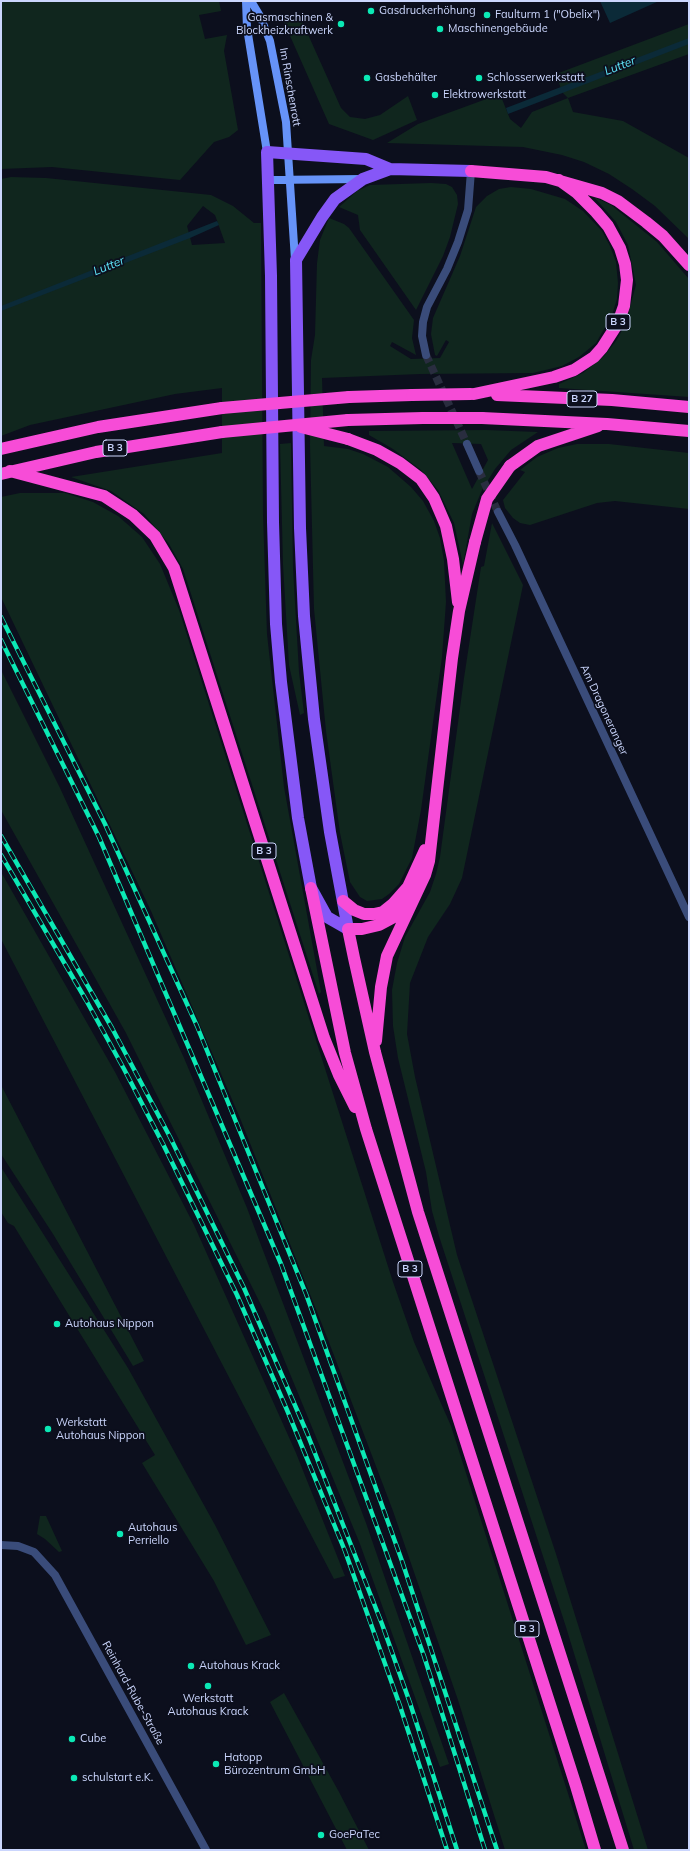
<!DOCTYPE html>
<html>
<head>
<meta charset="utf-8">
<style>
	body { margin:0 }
	#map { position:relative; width:690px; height:1851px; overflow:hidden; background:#0c0f1d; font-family:Mulish,sans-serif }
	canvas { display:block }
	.frame { position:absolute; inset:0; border:2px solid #cbd6fd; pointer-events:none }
</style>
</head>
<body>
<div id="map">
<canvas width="690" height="1851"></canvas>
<div class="frame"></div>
</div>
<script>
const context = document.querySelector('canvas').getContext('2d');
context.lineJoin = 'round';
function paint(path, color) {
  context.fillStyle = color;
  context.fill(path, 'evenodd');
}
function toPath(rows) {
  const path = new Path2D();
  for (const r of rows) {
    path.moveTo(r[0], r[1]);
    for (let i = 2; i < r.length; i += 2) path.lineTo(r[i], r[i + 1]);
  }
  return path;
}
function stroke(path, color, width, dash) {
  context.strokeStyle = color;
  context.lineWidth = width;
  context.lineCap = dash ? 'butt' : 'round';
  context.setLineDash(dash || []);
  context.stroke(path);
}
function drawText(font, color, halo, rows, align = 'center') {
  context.font = font + ' Mulish,sans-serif';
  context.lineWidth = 3.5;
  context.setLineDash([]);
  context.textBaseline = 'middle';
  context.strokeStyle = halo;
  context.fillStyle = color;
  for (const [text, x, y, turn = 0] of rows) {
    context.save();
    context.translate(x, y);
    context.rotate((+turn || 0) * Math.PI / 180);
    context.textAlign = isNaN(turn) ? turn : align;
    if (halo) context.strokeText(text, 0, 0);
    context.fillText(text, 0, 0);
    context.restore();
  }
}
const green = toPath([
	[1,1,219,1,221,11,199,15,205,39,227,35,224,51,238,130,229,137,214,142,180,180,52,167,1,169],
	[290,18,302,21,341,108,350,117,365,119,380,115,408,96,417,120,373,140,329,124,283,20],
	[689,24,689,54,568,98,573,112,623,121,689,158,689,239,655,206,632,189,609,174,584,162,562,155,523,147,387,143,418,124,500,94,510,119,521,128,532,112,568,98,562,92,556,74],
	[11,177,46,178,211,195,233,206,254,223,261,223,263,515,267,634,284,787,321,992,319,994,183,569,169,544,144,514,111,491,71,477,222,453,222,388,175,394,30,425,1,436,1,179],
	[203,206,215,215,225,243,192,245,187,226],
	[431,183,446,184,452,187,457,195,458,204,450,237,443,256,416,310,360,230,358,215,339,207,357,191,370,185],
	[511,187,531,189,565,199,583,211,602,231,610,246,616,262,618,283,617,299,612,315,596,343,579,357,562,366,533,373,420,374,322,378,324,446,348,449,363,454,388,467,411,487,423,501,434,521,440,538,444,561,446,602,442,657,421,810,412,858,399,884,389,894,382,899,367,901,360,897,350,882,340,833,326,731,314,609,310,445,311,360,315,335,317,263,320,240,329,218,344,224,349,228,414,320,412,338,416,355,392,342,390,346,411,359,440,358,449,342,446,340,437,356,435,355,431,334,433,318,460,256,476,207,487,196,499,189],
	[594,197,611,205,657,242,689,279,689,397,559,388,559,384,583,373,604,356,616,341,625,325,636,285,628,245,616,222],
	[486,430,538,432,511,450,495,469,482,490,472,514,463,565,454,523,438,490,421,470,393,449,369,435,369,431],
	[452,443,481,444,488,460,472,489],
	[291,443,293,568,299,672,304,713,300,715,289,665,283,565,280,444],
	[577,444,609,444,689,453,689,509,615,501,597,503,530,525,520,523,513,518,505,508,503,500,525,472,520,470,537,457,558,448],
	[20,493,65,493,93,502,118,516,142,537,160,564,179,610,393,1282,414,1342,451,1426,586,1850,505,1850,458,1700,393,1511,327,1337,240,1118,151,911,1,597,1,497],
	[492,523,523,585,462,878,450,904,428,937,410,983,407,1034,415,1077,457,1255,556,1554,648,1850,634,1850,566,1627,439,1236,432,1211,426,1172,398,1058,393,1026,392,990,397,963,405,937,430,892,436,874,440,857,464,678,481,567,484,566],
	[1,670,60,788,184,1058,247,1208,366,1523,449,1764,440,1767,360,1544,265,1313,126,1033,1,810],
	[1,872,115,1072,194,1225,296,1453,345,1576,334,1579,1,939],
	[1,1085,144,1361,133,1366,53,1234,1,1154],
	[1,1167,128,1368,215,1525,271,1635,246,1645,214,1581,142,1463,155,1455,14,1226,8,1223,1,1212],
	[40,1516,46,1516,62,1551,59,1552,45,1539,37,1534],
	[284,1693,339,1792,369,1850,347,1850,270,1702]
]);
const water = toPath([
	[600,1,659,1,610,23],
	[689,38,689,44,508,114,506,108],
	[217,221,219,225,190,238,1,311,1,306]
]);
const streetTunnel = toPath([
	[426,355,467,444],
	[479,471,498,512]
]);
const street = toPath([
	[426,355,422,336,423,322,427,307,447,269,458,242,468,210,471,171],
	[467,444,479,471],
	[498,512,515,545,689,917],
	[1,1545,18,1546,34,1552,55,1575,206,1850]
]);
const secondary = toPath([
	[246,1,247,28,267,152],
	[251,1,260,16,270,41,286,122,295,260],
	[268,180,363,179]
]);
const primary = toPath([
	[348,929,327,917,311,888,298,818,281,682,276,624,273,522,271,276,267,152,366,159,390,169,471,171],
	[348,929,330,832,314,719,304,616,300,528,296,260,322,217,335,199,363,179,390,169]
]);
const highway = toPath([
	[471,171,546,177,602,193,618,201,646,222,663,236,689,265],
	[474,394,554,377,574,370,594,357,602,348,618,323,624,306,627,280,625,264,620,248,608,226,596,212,577,193,559,180],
	[497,395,612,400,689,407],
	[349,397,412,395],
	[482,418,607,424,689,431],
	[348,420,423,418],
	[348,439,377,450,400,463,421,479,434,498,446,526,453,559,458,602],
	[1,449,98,427,222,408],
	[510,466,538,446,598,426],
	[10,471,104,496,133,515,155,536,174,568,324,1038,339,1075,355,1107],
	[1,474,96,452,222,432],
	[311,888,345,1053,366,1129,576,1786,595,1850],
	[413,899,394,917,379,925,362,929,348,929,354,958,375,1052,418,1212,623,1850],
	[343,901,354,910,364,914,374,914,383,912,393,904,408,887,425,850],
	[376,1041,381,987,387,956,425,875,429,861,452,658,459,611,475,542]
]);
const rail = toPath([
	[1,617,105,824,197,1026,306,1294,402,1561,497,1850],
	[1,640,99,837,281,1264,424,1656,485,1850],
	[1,836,112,1028,170,1137,244,1288,307,1433,382,1624,410,1703,457,1850],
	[1,855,86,1000,124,1069,163,1144,237,1295,287,1410,345,1551,400,1706,447,1850]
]);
const highwayBridge = toPath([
	[412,395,471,394],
	[222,408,349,397],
	[423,418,482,418],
	[301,427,348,439],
	[222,432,348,420],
	[475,542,487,499,510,466]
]);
const markers = [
	[371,11,4,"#0be9b5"],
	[487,15,4,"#0be9b5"],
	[341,24,4,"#0be9b5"],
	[440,29,4,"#0be9b5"],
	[367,78,4,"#0be9b5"],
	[479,78,4,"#0be9b5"],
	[435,95,4,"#0be9b5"],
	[57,1324,4,"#0be9b5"],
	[48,1429,4,"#0be9b5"],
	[120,1534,4,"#0be9b5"],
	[191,1666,4,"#0be9b5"],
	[208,1686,4,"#0be9b5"],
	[72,1739,4,"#0be9b5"],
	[216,1764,4,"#0be9b5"],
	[74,1778,4,"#0be9b5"],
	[321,1835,4,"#0be9b5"]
];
const shields = [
	[618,322,24],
	[582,399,30],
	[115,448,24],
	[264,851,24],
	[410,1269,24],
	[527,1629,24]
];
const shieldNames = [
	["B 3",618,322],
	["B 27",582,399],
	["B 3",115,448],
	["B 3",264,851],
	["B 3",410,1269],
	["B 3",527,1629]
];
const poiNames = [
	["Gasdruckerhöhung",379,11],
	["Faulturm 1 (\"Obelix\")",495,15],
	["Gasmaschinen &",333,18,"right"],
	["Blockheizkraftwerk",333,31,"right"],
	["Maschinengebäude",448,29],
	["Gasbehälter",375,78],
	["Schlosserwerkstatt",487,78],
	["Elektrowerkstatt",443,95],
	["Autohaus Nippon",65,1324],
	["Werkstatt",56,1423],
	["Autohaus Nippon",56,1436],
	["Autohaus",128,1528],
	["Perriello",128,1541],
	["Autohaus Krack",199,1666],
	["Werkstatt",208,1699,"center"],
	["Autohaus Krack",208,1712,"center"],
	["Cube",80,1739],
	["Hatopp",224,1758],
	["Bürozentrum GmbH",224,1771],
	["schulstart e.K.",82,1778],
	["GoePaTec",329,1835]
];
const streetNames = [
	["Im Rinschenrott",290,87,80],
	["Am Dragoneranger",604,710,65],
	["Reinhard-Rube-Straße",133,1693,61]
];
const waterNames = [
	["Lutter",620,66,-21],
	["Lutter",109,266,-22]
];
paint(green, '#10261e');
paint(water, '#0b2a38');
stroke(streetTunnel, '#292d3f', 8, [8, 4]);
stroke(street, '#3a4c7a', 8);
stroke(secondary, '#6693f8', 8);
stroke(primary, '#8657f7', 12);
stroke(highway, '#f74cd7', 12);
stroke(rail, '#0be9b5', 4.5);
stroke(rail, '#0c0f1d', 3, [9]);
stroke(highwayBridge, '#f74cd7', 12);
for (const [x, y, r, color] of markers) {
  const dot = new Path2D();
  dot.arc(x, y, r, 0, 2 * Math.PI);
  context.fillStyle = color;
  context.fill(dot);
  stroke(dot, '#0c0f1d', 1.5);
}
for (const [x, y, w] of shields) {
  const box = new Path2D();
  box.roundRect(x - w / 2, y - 8, w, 16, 3);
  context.fillStyle = '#0c0f1d';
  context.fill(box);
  stroke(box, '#cbd6fd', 1);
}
drawText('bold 10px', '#cbd6fd', null, shieldNames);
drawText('11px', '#cbd6fd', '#0c0f1d', poiNames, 'left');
drawText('11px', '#cbd6fd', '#0c0f1d', streetNames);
drawText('italic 12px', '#5ee4f8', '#0c0f1d', waterNames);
</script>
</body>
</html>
